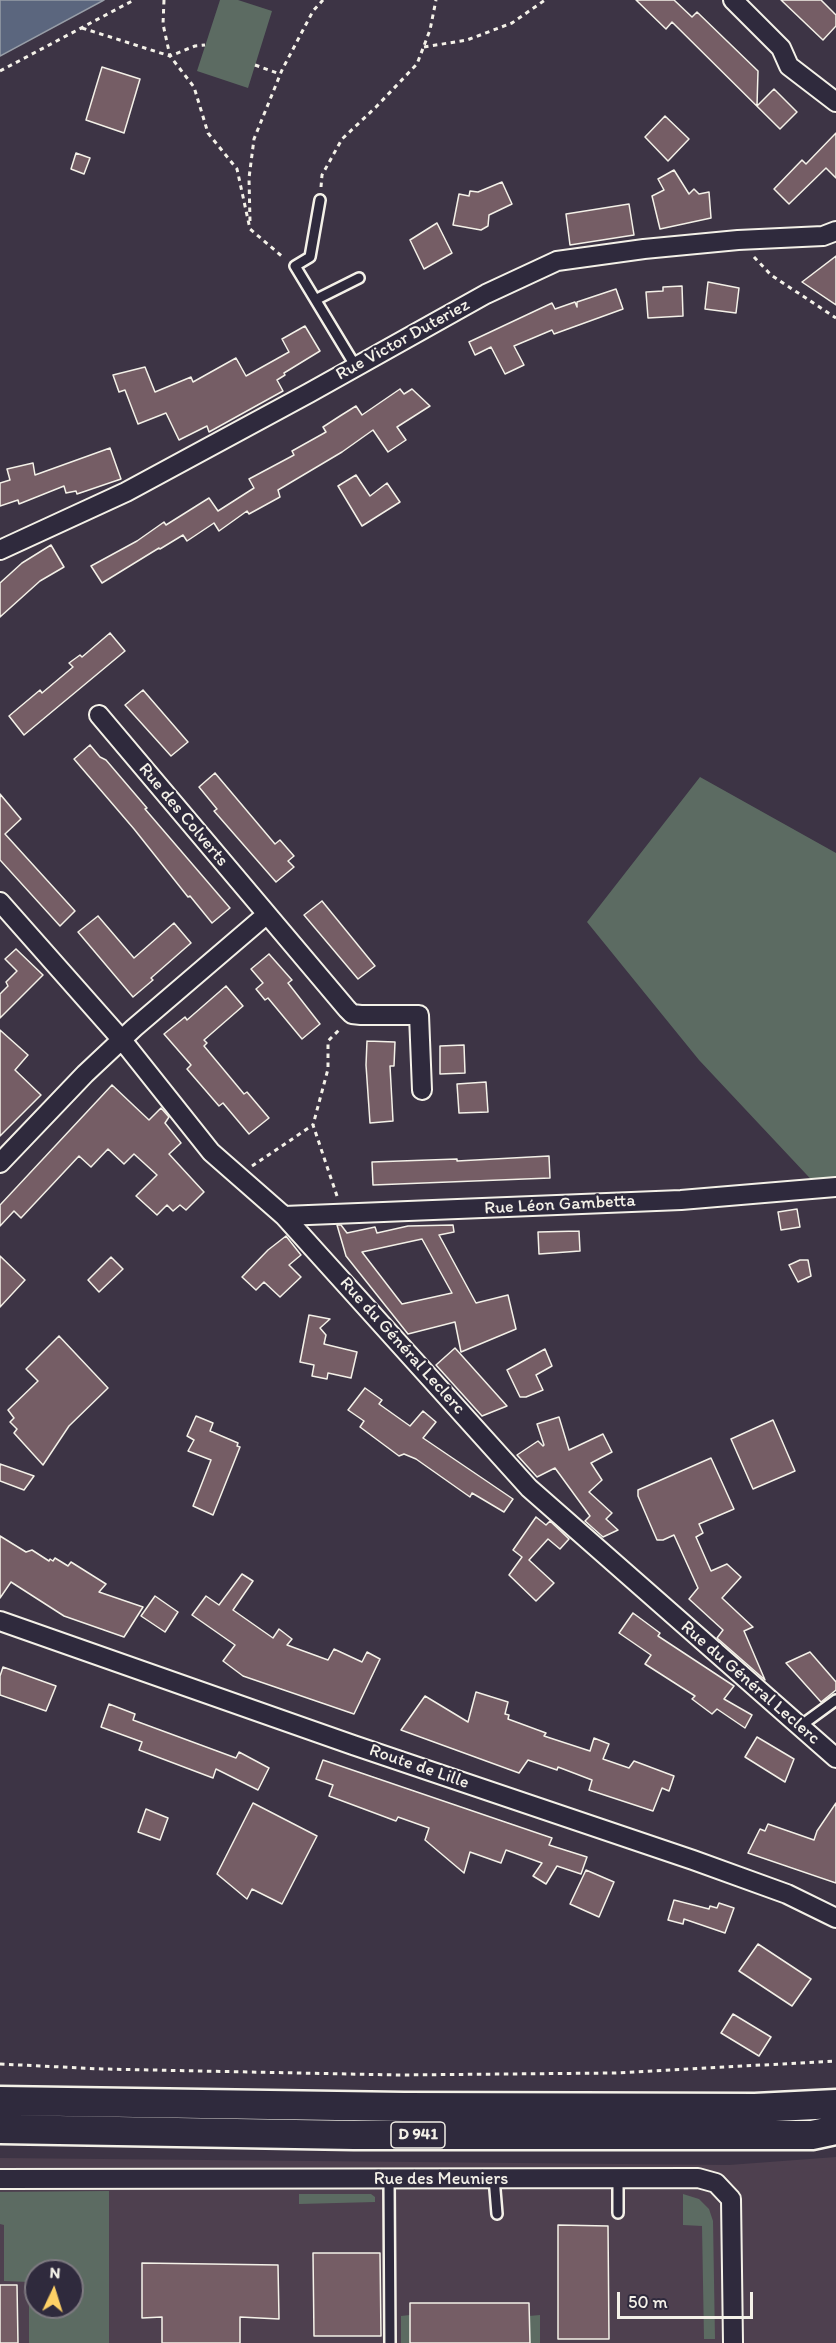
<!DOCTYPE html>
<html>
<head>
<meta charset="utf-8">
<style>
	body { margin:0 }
	#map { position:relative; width:836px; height:2343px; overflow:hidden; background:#3d3445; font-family:Itim,sans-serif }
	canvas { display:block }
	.north { position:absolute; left:24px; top:2259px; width:60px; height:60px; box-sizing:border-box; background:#2f2a3d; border:2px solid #7e7a81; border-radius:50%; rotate:4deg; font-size:16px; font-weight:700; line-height:24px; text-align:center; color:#f4f1e8 }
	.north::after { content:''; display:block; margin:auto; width:21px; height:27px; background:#ffd166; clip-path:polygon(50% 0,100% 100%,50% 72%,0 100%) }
	.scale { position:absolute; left:617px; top:2292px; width:136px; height:27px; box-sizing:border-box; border:3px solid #f4f1e8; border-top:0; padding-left:8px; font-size:18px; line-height:21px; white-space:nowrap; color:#f4f1e8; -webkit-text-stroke:4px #2f2a3d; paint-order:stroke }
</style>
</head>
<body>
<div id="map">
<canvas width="836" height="2343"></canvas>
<div class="north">N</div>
<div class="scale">50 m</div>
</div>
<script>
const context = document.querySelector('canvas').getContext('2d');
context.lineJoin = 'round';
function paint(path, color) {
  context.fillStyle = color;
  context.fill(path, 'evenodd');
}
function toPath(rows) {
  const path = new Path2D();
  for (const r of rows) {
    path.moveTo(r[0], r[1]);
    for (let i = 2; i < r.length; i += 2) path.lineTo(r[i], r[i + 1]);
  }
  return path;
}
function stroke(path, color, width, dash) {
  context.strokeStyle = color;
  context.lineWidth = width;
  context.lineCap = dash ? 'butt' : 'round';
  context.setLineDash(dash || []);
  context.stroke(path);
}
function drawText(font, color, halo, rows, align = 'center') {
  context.font = font + ' Itim,sans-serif';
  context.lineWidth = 4.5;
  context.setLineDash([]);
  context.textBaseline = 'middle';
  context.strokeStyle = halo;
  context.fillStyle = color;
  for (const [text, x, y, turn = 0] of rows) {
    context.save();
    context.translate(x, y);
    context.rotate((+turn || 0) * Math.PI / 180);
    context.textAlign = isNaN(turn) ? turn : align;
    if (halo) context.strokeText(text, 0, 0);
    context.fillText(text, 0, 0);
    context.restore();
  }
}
const built = toPath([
	[836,2157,836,2343,0,2343,0,2158,729,2165],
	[36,2271,72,2271,72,2307,36,2307]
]);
const green = toPath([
	[220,0,238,0,272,11,248,88,197,71],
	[700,777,836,853,836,1187,821,1190,699,1060,587,922],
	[109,2191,109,2343,29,2343,29,2282,4,2281,4,2225,0,2224,0,2192],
	[36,2271,72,2271,72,2307,36,2307],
	[299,2194,371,2194,375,2197,375,2202,299,2204],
	[683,2194,699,2199,709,2209,713,2221,715,2339,704,2339,702,2226,683,2225],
	[410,2315,410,2343,401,2343,401,2316],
	[540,2315,540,2343,530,2343,529,2316]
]);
const water = toPath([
	[0,0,104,0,0,56,0,0]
]);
const building = toPath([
	[636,0,674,0,692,17,697,12,758,71,757,106,774,89,797,112,780,129,672,22,666,29,636,0],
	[781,0,821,0,836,15,836,26,823,40,781,0],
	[102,67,140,79,124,133,86,120,102,67],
	[665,116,689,139,668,161,645,137,665,116],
	[836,133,836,178,826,168,789,204,774,189,802,160,806,164,836,133],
	[76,153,90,158,84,174,71,169,76,153],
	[674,170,689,194,694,189,699,194,709,192,711,218,660,229,652,196,664,190,658,179,674,170],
	[502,182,512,204,489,215,488,226,481,230,453,225,459,194,469,196,470,191,478,192,502,182],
	[629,204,634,235,570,245,566,214,629,204],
	[437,223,452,253,424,269,410,240,437,223],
	[836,256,836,305,802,282,836,256],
	[708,282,739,288,736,313,705,309,708,282],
	[682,286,683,316,648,318,646,292,663,291,663,287,682,286],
	[616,289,623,309,554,334,552,330,514,346,524,365,505,374,491,347,475,355,469,342,552,303,555,309,575,302,577,307,577,302,616,289],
	[305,326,320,351,284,373,285,375,277,380,283,391,209,432,207,426,179,440,166,413,138,424,125,390,119,392,113,375,145,367,155,392,191,377,193,382,236,358,246,376,289,352,282,339,305,326],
	[400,389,404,394,412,389,430,406,397,427,406,440,388,452,373,430,342,452,278,490,280,497,249,514,247,511,219,531,214,523,187,541,183,535,160,549,159,548,102,583,91,566,137,541,164,522,166,525,209,498,218,511,254,488,249,479,294,455,292,451,326,432,323,427,340,416,356,406,362,415,400,389],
	[110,448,121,479,77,494,76,491,66,493,64,486,19,504,18,500,0,506,0,483,10,480,7,469,33,463,35,475,110,448],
	[356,475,370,496,387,483,400,502,362,526,338,486,356,475],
	[51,545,64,567,40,581,0,617,0,583,22,563,51,545],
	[110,633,125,651,24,735,9,716,40,690,42,693,73,667,69,663,80,655,82,657,110,633],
	[143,690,188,742,171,756,125,705,143,690],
	[90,745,100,757,106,760,147,808,145,809,230,908,212,923,190,896,188,897,134,829,74,759,90,745],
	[215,773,275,844,280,840,294,856,288,861,294,867,276,882,214,811,217,809,199,787,215,773],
	[0,794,21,819,5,834,75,911,60,926,0,860,0,794],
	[322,901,375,966,358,979,304,915,322,901],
	[98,916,134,958,174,923,191,943,151,978,153,980,133,997,78,932,98,916],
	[16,949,43,975,0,1018,0,994,8,986,6,982,17,971,5,959,16,949],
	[269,954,292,980,288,983,320,1024,302,1039,268,998,265,1000,256,989,263,983,251,969,269,954],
	[226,986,243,1006,204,1040,207,1043,204,1046,244,1094,247,1092,269,1118,249,1134,223,1103,219,1106,187,1069,191,1065,164,1034,185,1017,187,1020,226,986],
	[0,1030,28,1055,15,1070,41,1095,0,1136,0,1030],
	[367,1041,395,1042,394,1066,390,1066,393,1121,370,1123,366,1065,367,1041],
	[464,1045,465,1073,440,1074,440,1046,464,1045],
	[486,1082,488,1112,459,1113,457,1084,486,1082],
	[112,1085,149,1120,161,1108,169,1117,165,1123,181,1143,169,1154,204,1192,186,1210,180,1205,173,1211,167,1205,157,1215,136,1196,157,1175,134,1154,124,1164,108,1149,91,1167,79,1156,21,1218,14,1211,0,1226,0,1205,112,1085],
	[549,1156,550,1178,373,1185,372,1162,457,1159,457,1161,549,1156],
	[797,1209,800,1227,781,1230,778,1212,797,1209],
	[337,1225,341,1225,347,1233,375,1227,377,1233,408,1226,453,1225,454,1232,439,1235,476,1303,508,1295,516,1329,461,1352,455,1322,408,1334,346,1256,337,1225],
	[422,1239,452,1293,402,1304,362,1252,422,1239],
	[579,1231,580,1251,539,1254,538,1232,579,1231],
	[286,1236,301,1255,289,1265,301,1277,280,1297,264,1282,256,1290,242,1277,268,1250,286,1236],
	[0,1256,25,1280,0,1307,0,1256],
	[111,1257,123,1269,99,1292,88,1280,111,1257],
	[800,1260,808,1260,811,1276,798,1282,789,1265,800,1260],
	[309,1315,330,1319,320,1328,326,1335,324,1344,357,1352,351,1378,328,1373,327,1379,312,1376,314,1365,300,1362,309,1315],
	[59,1336,108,1388,69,1426,43,1465,14,1433,17,1429,10,1422,14,1418,8,1410,38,1381,26,1369,59,1336],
	[455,1348,507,1406,482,1416,436,1365,455,1348],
	[545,1349,552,1366,536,1375,543,1390,526,1397,520,1397,507,1370,545,1349],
	[365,1388,382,1400,379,1404,410,1426,423,1411,436,1422,423,1438,513,1499,504,1512,472,1493,470,1497,416,1459,404,1454,399,1456,360,1427,364,1421,348,1410,365,1388],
	[196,1416,213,1423,210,1431,238,1443,237,1446,240,1447,213,1515,193,1506,211,1460,188,1451,194,1440,187,1436,196,1416],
	[559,1417,569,1450,603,1434,612,1452,591,1463,602,1480,589,1492,612,1513,606,1519,618,1530,603,1537,585,1521,590,1516,555,1468,537,1477,517,1455,538,1441,543,1446,544,1445,537,1424,559,1417],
	[773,1420,795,1471,753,1489,731,1439,773,1420],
	[711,1458,734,1509,699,1524,703,1533,696,1537,711,1571,727,1564,741,1577,722,1598,753,1627,744,1631,765,1680,717,1638,723,1630,689,1599,698,1588,674,1535,663,1540,657,1540,638,1496,638,1490,711,1458],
	[0,1464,34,1476,24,1490,0,1481,0,1464],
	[536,1517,546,1525,550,1521,569,1539,560,1549,548,1539,529,1560,554,1583,536,1601,509,1575,522,1557,513,1550,536,1517],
	[0,1536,26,1552,32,1550,49,1561,50,1559,53,1561,55,1558,68,1566,71,1562,106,1584,99,1592,143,1607,124,1637,64,1616,11,1582,0,1598,0,1536],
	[242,1574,253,1581,233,1610,273,1638,279,1629,292,1639,287,1645,328,1660,334,1649,362,1662,367,1652,380,1659,354,1714,243,1676,223,1661,235,1645,192,1615,206,1596,219,1605,242,1574],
	[155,1596,178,1612,165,1632,141,1616,155,1596],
	[633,1613,660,1633,658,1636,734,1686,724,1699,752,1715,745,1728,717,1709,712,1714,692,1699,695,1696,645,1664,651,1655,619,1633,633,1613],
	[810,1652,836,1682,836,1690,821,1702,786,1663,810,1652],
	[3,1667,56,1686,46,1711,0,1695,0,1676,3,1667],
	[476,1692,508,1702,505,1714,509,1715,508,1719,546,1733,544,1736,590,1751,594,1738,609,1744,603,1759,629,1768,634,1761,674,1776,669,1791,662,1788,653,1811,589,1790,592,1780,558,1767,557,1770,528,1760,519,1773,401,1730,425,1696,468,1722,476,1692],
	[109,1704,135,1714,133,1720,236,1758,239,1752,269,1768,258,1790,216,1769,213,1778,139,1750,142,1742,101,1727,109,1704],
	[757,1737,794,1759,785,1782,745,1757,757,1737],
	[323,1760,552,1838,549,1845,587,1857,581,1874,557,1866,546,1884,533,1876,542,1863,506,1850,501,1863,470,1852,464,1873,425,1840,429,1828,398,1817,396,1821,329,1796,333,1785,316,1779,323,1760],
	[253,1803,317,1836,282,1904,252,1889,247,1899,217,1874,253,1803],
	[836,1803,836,1883,748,1853,760,1829,765,1831,768,1824,814,1840,817,1831,836,1803],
	[146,1809,168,1818,160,1840,138,1832,146,1809],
	[586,1870,614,1882,599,1917,570,1904,586,1870],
	[674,1900,709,1909,710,1906,717,1908,719,1903,734,1908,725,1933,684,1919,683,1924,668,1920,674,1900],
	[758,1944,811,1979,792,2006,739,1971,758,1944],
	[733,2014,771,2037,759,2056,721,2033,733,2014],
	[558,2225,608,2226,609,2339,558,2339,558,2225],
	[313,2253,380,2253,381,2336,314,2336,313,2253],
	[142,2263,278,2265,279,2319,240,2317,240,2343,162,2343,162,2317,142,2318,142,2263],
	[0,2285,17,2285,18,2343,0,2343,0,2285],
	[410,2303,529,2303,530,2343,410,2343,410,2303]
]);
const path = toPath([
	[164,0,163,24,170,56,194,87,208,133,237,169,250,229,284,258],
	[82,28,170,56,195,46,205,45],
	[424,47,467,40,512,23,545,0],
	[255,65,280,74],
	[0,71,134,0],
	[321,187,322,175,342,139,376,107,417,64,430,30,436,0],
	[250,221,249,178,254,139,282,70,313,11,323,0],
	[754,257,771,275,836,318],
	[252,1166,313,1125],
	[337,1196,313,1125,328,1069,328,1041,341,1028],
	[0,2064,102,2069,398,2075,615,2073,836,2061]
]);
const service = toPath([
	[320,200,310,257,295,266,356,367],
	[317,299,359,278],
	[799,1727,836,1700],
	[494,2178,497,2214],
	[618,2178,618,2213],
	[389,2179,390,2343]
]);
const minor = toPath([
	[733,0,781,48,789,66,836,102],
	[0,550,126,492,309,393,486,294,557,261,644,249,738,240,823,236,836,231],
	[99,715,347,1009,352,1014,361,1015,419,1015,422,1090],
	[0,902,122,1040,211,1152,284,1216,529,1488,836,1758],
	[0,1163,85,1074,134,1028,266,915],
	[284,1216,681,1200,836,1187],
	[0,1621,353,1745,693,1860,787,1894,836,1918],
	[0,2179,698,2178,716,2183,731,2199,733,2343]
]);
const trunk = toPath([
	[0,2101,404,2107,755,2108,836,2104],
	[0,2129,354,2135,812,2135,836,2130]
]);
const shields = [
	[418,2135,54]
];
const shieldNames = [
	["D 941",418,2135]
];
const streetNames = [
	["Rue Victor Duteriez",403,340,-29],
	["Rue des Colverts",183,815,50],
	["Rue Léon Gambetta",560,1205,-3],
	["Rue du Général Leclerc",402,1346,48],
	["Rue du Général Leclerc",750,1683,41],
	["Route de Lille",419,1767,19],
	["Rue des Meuniers",441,2179]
];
paint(built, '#4e404f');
paint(green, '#5c6b62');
paint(water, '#5b667e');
stroke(water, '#989ea8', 1.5);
paint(building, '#755d65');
stroke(building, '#f4f1e8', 1.5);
stroke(service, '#f4f1e8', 14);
stroke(minor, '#f4f1e8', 22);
stroke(trunk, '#f4f1e8', 33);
stroke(path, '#f4f1e8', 3, [4.5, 4.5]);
stroke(service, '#2f2a3d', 9);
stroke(minor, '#2f2a3d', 18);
stroke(trunk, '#2f2a3d', 28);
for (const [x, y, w] of shields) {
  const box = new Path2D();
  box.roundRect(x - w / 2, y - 13, w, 26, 4.5);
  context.fillStyle = '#2f2a3d';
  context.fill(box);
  stroke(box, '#f4f1e8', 1.5);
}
drawText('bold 16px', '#f4f1e8', null, shieldNames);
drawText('18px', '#f4f1e8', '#2f2a3d', streetNames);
</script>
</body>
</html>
